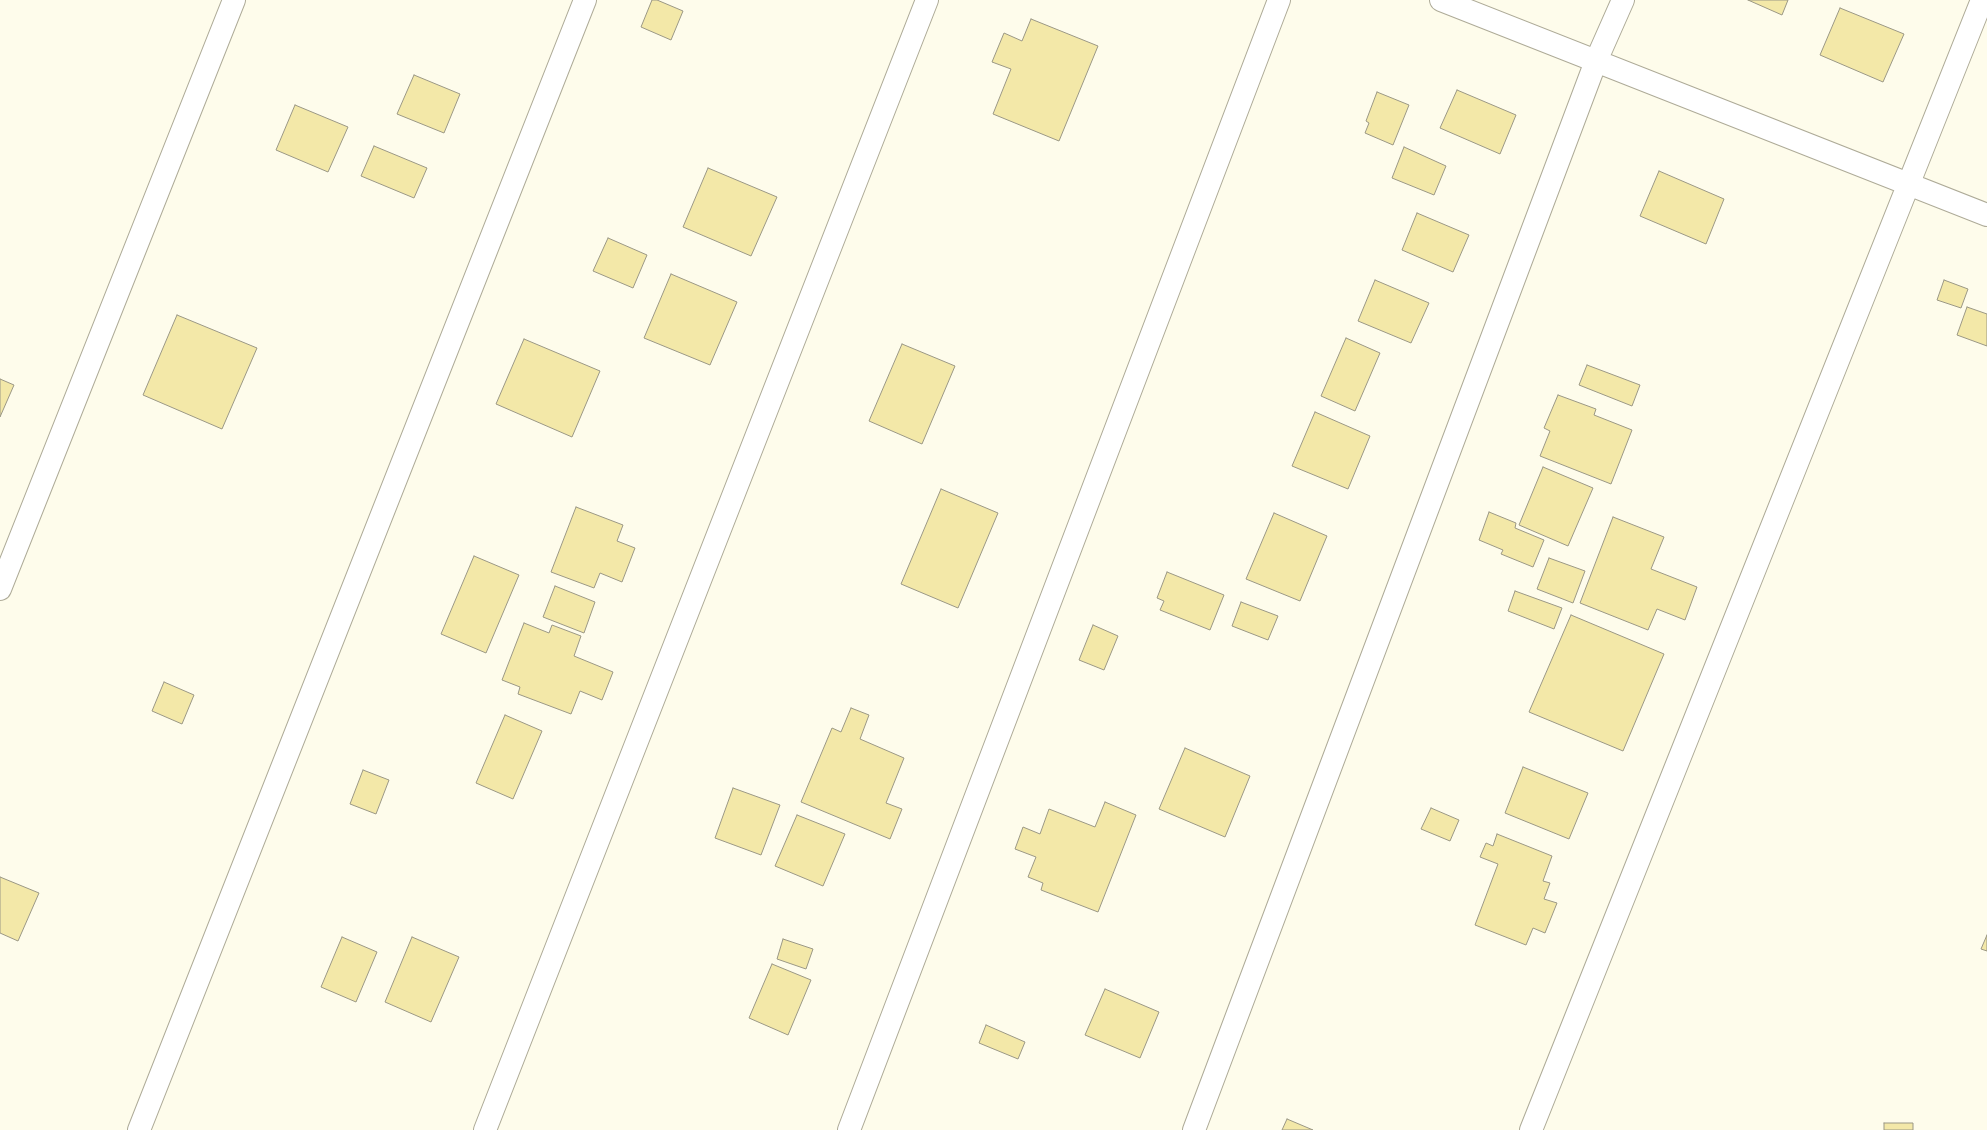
<!DOCTYPE html>
<html>
<head>
<meta charset="utf-8">
<style>
	body { margin:0 }
	canvas { display:block; background:#fefceb }
</style>
</head>
<body>
<canvas width="1987" height="1130"></canvas>
<script>
const context = document.querySelector('canvas').getContext('2d');
context.lineJoin = 'round';
function paint(path, color) {
  context.fillStyle = color;
  context.fill(path, 'evenodd');
}
function toPath(rows) {
  const path = new Path2D();
  for (const r of rows) {
    path.moveTo(r[0], r[1]);
    for (let i = 2; i < r.length; i += 2) path.lineTo(r[i], r[i + 1]);
  }
  return path;
}
function stroke(path, color, width, dash) {
  context.strokeStyle = color;
  context.lineWidth = width;
  context.lineCap = dash ? 'butt' : 'round';
  context.setLineDash(dash || []);
  context.stroke(path);
}
const building = toPath([
	[652,0,657,0,683,11,671,40,641,27,652,0],
	[1748,0,1788,0,1782,15,1748,0],
	[1840,8,1904,34,1883,82,1820,55,1840,8],
	[1031,19,1098,46,1059,141,993,114,1011,69,992,62,1004,33,1022,41,1031,19],
	[414,75,460,94,444,133,397,114,414,75],
	[1457,90,1516,115,1500,154,1440,128,1457,90],
	[1377,92,1409,105,1393,145,1365,133,1369,123,1366,121,1377,92],
	[295,105,348,127,328,172,276,150,295,105],
	[374,146,427,168,414,198,361,176,374,146],
	[1404,147,1446,166,1434,195,1392,178,1404,147],
	[708,168,777,197,751,256,683,227,708,168],
	[1659,171,1724,199,1706,244,1640,216,1659,171],
	[1417,213,1469,235,1453,272,1402,250,1417,213],
	[608,238,647,255,633,288,593,271,608,238],
	[671,274,737,302,710,365,644,338,671,274],
	[1375,280,1429,303,1411,343,1358,321,1375,280],
	[1944,280,1968,289,1961,308,1937,300,1944,280],
	[1967,307,1987,314,1987,346,1957,335,1967,307],
	[177,315,257,348,222,429,143,395,177,315],
	[1346,338,1380,353,1355,411,1321,396,1346,338],
	[524,339,600,371,572,437,496,404,524,339],
	[902,344,955,366,922,444,869,421,902,344],
	[1587,365,1640,385,1632,406,1579,385,1587,365],
	[0,379,14,385,0,417,0,379],
	[1558,395,1596,409,1594,415,1632,430,1611,484,1540,456,1550,431,1544,428,1558,395],
	[1315,412,1370,436,1348,489,1292,466,1315,412],
	[1543,467,1593,488,1568,546,1519,525,1543,467],
	[941,489,998,513,958,608,901,584,941,489],
	[576,507,623,525,617,541,635,548,622,582,600,573,594,588,551,572,576,507],
	[1489,512,1516,523,1515,528,1544,540,1533,567,1501,554,1503,550,1479,540,1489,512],
	[1274,513,1327,536,1300,601,1246,579,1274,513],
	[1613,517,1664,537,1651,569,1697,587,1685,620,1657,609,1648,630,1580,603,1613,517],
	[474,556,519,575,486,653,441,634,474,556],
	[1549,558,1585,571,1573,603,1537,589,1549,558],
	[1167,572,1224,595,1210,630,1160,610,1164,601,1157,598,1167,572],
	[555,586,595,602,584,633,543,617,555,586],
	[1515,591,1562,608,1554,629,1508,611,1515,591],
	[1241,602,1278,616,1268,640,1232,626,1241,602],
	[1571,615,1664,654,1623,751,1529,712,1571,615],
	[524,623,549,633,552,625,581,636,574,656,613,672,602,700,580,691,571,714,518,694,520,687,502,680,524,623],
	[1093,625,1118,636,1104,670,1079,660,1093,625],
	[164,682,194,695,182,724,152,711,164,682],
	[851,708,869,715,860,739,904,758,886,803,902,809,890,839,801,802,832,728,841,732,851,708],
	[505,715,542,731,513,799,476,783,505,715],
	[1185,748,1250,776,1225,837,1159,809,1185,748],
	[1523,767,1588,793,1569,839,1505,813,1523,767],
	[363,770,389,780,376,814,350,804,363,770],
	[733,788,780,805,761,855,715,838,733,788],
	[1105,802,1136,815,1098,912,1041,890,1043,883,1028,877,1036,857,1015,849,1023,827,1040,834,1049,809,1095,827,1105,802],
	[1431,808,1459,820,1450,841,1421,829,1431,808],
	[797,815,845,834,823,886,775,866,797,815],
	[1497,834,1552,856,1543,881,1550,883,1544,899,1557,903,1545,933,1533,928,1526,945,1475,925,1498,864,1480,857,1486,843,1493,846,1497,834],
	[0,877,39,893,18,941,0,933,0,877],
	[1987,935,1987,951,1981,949,1987,935],
	[342,937,377,952,356,1002,321,987,342,937],
	[412,937,459,957,431,1022,385,1002,412,937],
	[783,939,813,949,806,969,777,959,783,939],
	[772,964,811,980,788,1035,749,1018,772,964],
	[1105,989,1159,1012,1140,1058,1085,1035,1105,989],
	[986,1025,1025,1042,1018,1059,979,1043,986,1025],
	[1287,1119,1313,1130,1282,1130,1287,1119],
	[1884,1123,1913,1123,1913,1130,1884,1130,1884,1123]
]);
const minor = toPath([
	[1441,0,1987,215],
	[0,589,234,0],
	[139,1130,585,0],
	[485,1130,927,0],
	[849,1130,1279,0],
	[1194,1130,1596,61,1623,0],
	[1531,1130,1982,0]
]);
paint(building, '#f3e8a8');
stroke(building, '#9b9885', 1);
stroke(minor, '#aeab98', 24);
stroke(minor, '#fff', 22);
</script>
</body>
</html>
